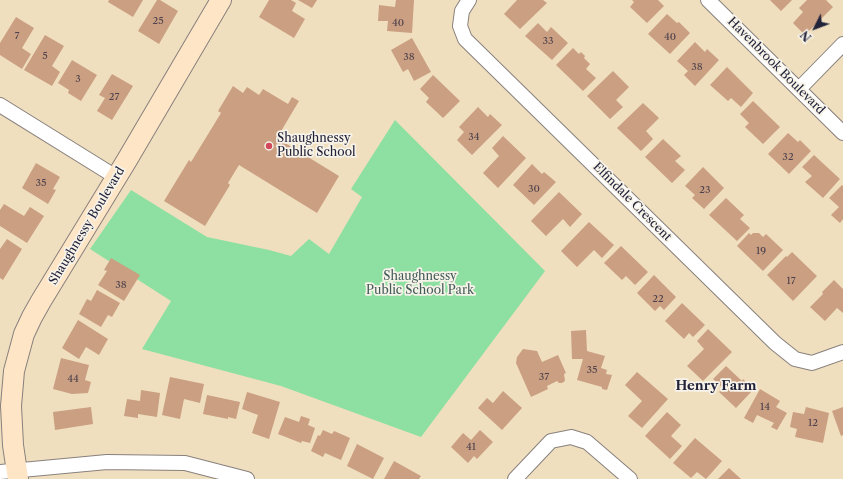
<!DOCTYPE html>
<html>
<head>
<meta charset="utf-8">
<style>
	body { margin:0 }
	#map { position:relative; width:843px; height:479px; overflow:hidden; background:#efdfbf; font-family:"Libre Caslon Text",serif }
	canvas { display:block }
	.north { position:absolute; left:795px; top:8px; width:40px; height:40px; -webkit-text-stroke:3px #f7f3e8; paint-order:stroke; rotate:228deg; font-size:11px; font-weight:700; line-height:16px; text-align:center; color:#22223b }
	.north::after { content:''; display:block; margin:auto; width:14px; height:18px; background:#22223b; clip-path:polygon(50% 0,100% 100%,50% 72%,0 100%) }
</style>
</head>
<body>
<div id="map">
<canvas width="843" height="479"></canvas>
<div class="north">N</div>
</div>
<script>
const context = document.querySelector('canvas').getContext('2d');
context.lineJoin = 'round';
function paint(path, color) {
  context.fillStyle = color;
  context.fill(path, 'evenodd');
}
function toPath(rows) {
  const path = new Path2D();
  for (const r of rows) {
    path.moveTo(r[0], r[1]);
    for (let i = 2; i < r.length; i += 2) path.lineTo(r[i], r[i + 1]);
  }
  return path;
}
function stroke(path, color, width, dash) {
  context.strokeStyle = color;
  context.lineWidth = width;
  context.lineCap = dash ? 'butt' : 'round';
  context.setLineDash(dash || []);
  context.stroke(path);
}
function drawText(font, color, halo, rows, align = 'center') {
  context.font = font + ' "Libre Caslon Text",serif';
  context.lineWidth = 3.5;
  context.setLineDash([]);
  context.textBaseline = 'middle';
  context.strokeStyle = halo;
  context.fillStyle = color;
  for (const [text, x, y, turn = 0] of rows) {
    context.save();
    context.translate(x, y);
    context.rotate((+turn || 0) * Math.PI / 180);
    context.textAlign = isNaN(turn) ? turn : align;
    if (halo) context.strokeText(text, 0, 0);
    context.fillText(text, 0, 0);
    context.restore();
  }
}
const green = toPath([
	[395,120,545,271,421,437,281,386,142,349,171,301,90,249,131,190,207,237,269,250,291,256,309,239,329,254,362,197,351,189]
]);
const building = toPath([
	[109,0,143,0,133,17,108,2],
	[157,0,160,0,178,11,159,44,138,31],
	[269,0,291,0,296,3,292,11,305,19,294,38,259,17],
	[298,0,317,0,312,8],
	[396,0,414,0,412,33,387,31,388,21,378,21,379,5,395,7],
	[517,0,543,0,547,3,520,29,504,14],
	[632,0,658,0,664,6,647,23,630,7,634,2],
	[770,0,792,0,781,11],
	[807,0,826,0,833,7,805,35,793,23,803,12,799,8],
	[667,14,677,23,679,22,690,33,670,54,648,34],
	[16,17,34,28,22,48,31,54,22,69,0,55,0,43],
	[538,23,547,32,551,27,568,43,552,60,525,36],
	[45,35,64,46,52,66,60,72,52,86,24,70],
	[412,38,431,72,414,81,408,69,403,72,391,50],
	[695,42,705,52,707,49,719,60,695,86,684,75,688,71,677,61],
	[573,48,579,54,581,52,585,56,584,58,590,64,586,69,596,78,583,91,556,65],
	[72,60,97,75,81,101,68,93,69,90,58,83],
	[727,67,753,93,741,107,731,98,728,101,710,85],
	[613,71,629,87,616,100,623,107,610,119,587,96],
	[112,74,133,86,112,120,97,111,105,98,99,95],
	[433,75,460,101,443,118,426,102,429,98,420,89],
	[233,86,243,93,247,87,259,95,263,89,288,104,292,97,299,101,277,138,339,176,317,213,239,165,228,183,230,185,205,226,164,201,189,160,191,162,221,113,218,111],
	[753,101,780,127,763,144,745,127,749,123,740,114],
	[643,103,659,118,646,131,653,139,641,151,617,128],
	[478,107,488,117,490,114,502,125,472,155,457,140,464,132,459,127],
	[788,133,798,142,800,140,811,151,789,174,768,154],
	[503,136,526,158,498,188,483,173,499,156,492,148],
	[663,139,681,156,675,161,685,170,672,183,645,157],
	[814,155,840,179,823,198,805,182,812,176,802,167],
	[36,163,60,177,53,189,56,190,48,204,22,188],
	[532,164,542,174,544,172,556,182,534,205,513,185],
	[703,167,724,188,704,209,692,198,695,195,685,186],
	[842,185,843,186,843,219,840,223,831,215,839,207,829,198],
	[559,192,582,214,570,227,563,219,546,236,531,221],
	[726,198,744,215,740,219,750,228,737,241,709,215],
	[4,204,24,216,30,207,44,216,27,243,0,226,0,210],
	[589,222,614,245,602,258,594,250,577,267,561,251],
	[749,233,751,235,753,233,759,233,763,237,766,234,783,250,763,271,737,246],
	[7,239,22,249,3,280,0,278,0,249],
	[621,246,648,272,635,285,626,276,622,280,604,263],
	[792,252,817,276,793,301,767,275,786,256,787,257],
	[111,258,140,275,124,301,98,285,107,271,104,270],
	[654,275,676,297,664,310,660,306,655,311,637,293],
	[834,280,843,289,843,313,837,308,825,321,810,307,823,294,822,292],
	[97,290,120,303,112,317,108,315,101,327,79,314,87,299,91,301],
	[682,303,705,325,693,337,689,333,684,339,665,321],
	[78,320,108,339,99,355,86,347,79,359,62,348],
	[708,329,732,352,703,381,687,366,704,349,697,341],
	[586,330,587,351,605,356,601,368,607,370,606,374,612,375,607,390,602,389,602,387,577,380,583,359,572,359,571,331],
	[523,349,537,351,542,362,558,355,566,373,564,374,565,381,562,383,559,383,557,381,547,386,548,389,531,397,516,363,517,357],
	[61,358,89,365,85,380,91,382,88,393,72,394,53,389],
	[726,366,742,381,743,379,748,384,747,386,752,391,736,408,719,392,723,388,713,379],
	[637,372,668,399,642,428,628,416,642,401,625,385],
	[170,377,204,384,200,403,184,399,180,419,162,415],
	[760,389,780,401,776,407,787,413,777,430,771,427,774,423,757,415,753,423,744,418],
	[141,390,160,393,157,417,138,414,138,418,124,416,127,399,140,401],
	[503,391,522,408,502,430,478,408,487,398,493,403],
	[247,392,280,402,269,439,252,433,258,415,242,409],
	[207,395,240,402,236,419,228,417,228,419,203,414],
	[91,407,93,424,55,430,53,412],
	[806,407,829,413,823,443,795,437,797,429,790,427,793,412,804,414],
	[843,407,843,435,841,436,832,411],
	[667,412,681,425,671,436,682,446,670,459,645,436],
	[301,416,310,419,308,425,315,428,310,443,302,441,301,443,278,434,285,417,299,422],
	[323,430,332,434,334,431,350,438,341,460,325,453,323,457,311,451,318,435,320,436],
	[480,430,493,442,477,459,474,456,468,463,451,447,463,433,471,440],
	[695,438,722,461,706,479,697,472,691,478,673,463],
	[357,444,384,458,373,479,347,466],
	[394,461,421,476,419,479,384,479],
	[729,468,741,479,718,479]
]);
const street = toPath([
	[469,0,462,11,460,26,465,39,775,343,795,359,812,363,843,352],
	[708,0,843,133],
	[799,89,843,44],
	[0,105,116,177],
	[0,472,107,462,185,463,247,479],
	[515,479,551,441,571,437,587,442,630,479]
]);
const secondary = toPath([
	[18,479,13,445,11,406,14,371,24,334,32,317,41,301,127,160,221,0]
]);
const markers = [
	[269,146,4,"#d1495b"]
];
const numberNames = [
	["25",158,21],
	["40",398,23],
	["7",17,36],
	["40",670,37],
	["33",548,41],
	["5",45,56],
	["38",409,57],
	["38",697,67],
	["3",78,79],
	["27",114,97],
	["34",474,137],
	["32",788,157],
	["35",41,183],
	["30",534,189],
	["23",705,190],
	["19",761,251],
	["17",791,281],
	["38",121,285],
	["22",658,299],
	["35",592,370],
	["37",544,377],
	["44",73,379],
	["14",765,407],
	["12",813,423],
	["41",471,447]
];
const streetNames = [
	["Havenbrook Boulevard",776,66,45],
	["Elfindale Crescent",632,202,45],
	["Shaughnessy Boulevard",87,226,-59]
];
const poiNames = [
	["Shaughnessy",277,139],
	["Public School",277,153]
];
const parkNames = [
	["Shaughnessy",420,277],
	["Public School Park",420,291]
];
const neighbourhoodNames = [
	["Henry Farm",716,386]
];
paint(green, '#8de0a1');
paint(building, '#cb9f81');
stroke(street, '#88807d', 16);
stroke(secondary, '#88807d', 22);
stroke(street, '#fff', 14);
stroke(secondary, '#fee5c5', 20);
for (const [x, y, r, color] of markers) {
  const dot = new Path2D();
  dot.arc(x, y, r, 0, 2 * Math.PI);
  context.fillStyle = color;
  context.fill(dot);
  stroke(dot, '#f7f3e8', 1.5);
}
drawText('10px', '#4c414c', null, numberNames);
drawText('12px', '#22223b', '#f7f3e8', streetNames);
drawText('12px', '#22223b', '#f7f3e8', poiNames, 'left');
drawText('12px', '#425b5a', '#f7f3e8', parkNames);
drawText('bold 13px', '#22223b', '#f7f3e8', neighbourhoodNames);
</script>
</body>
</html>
